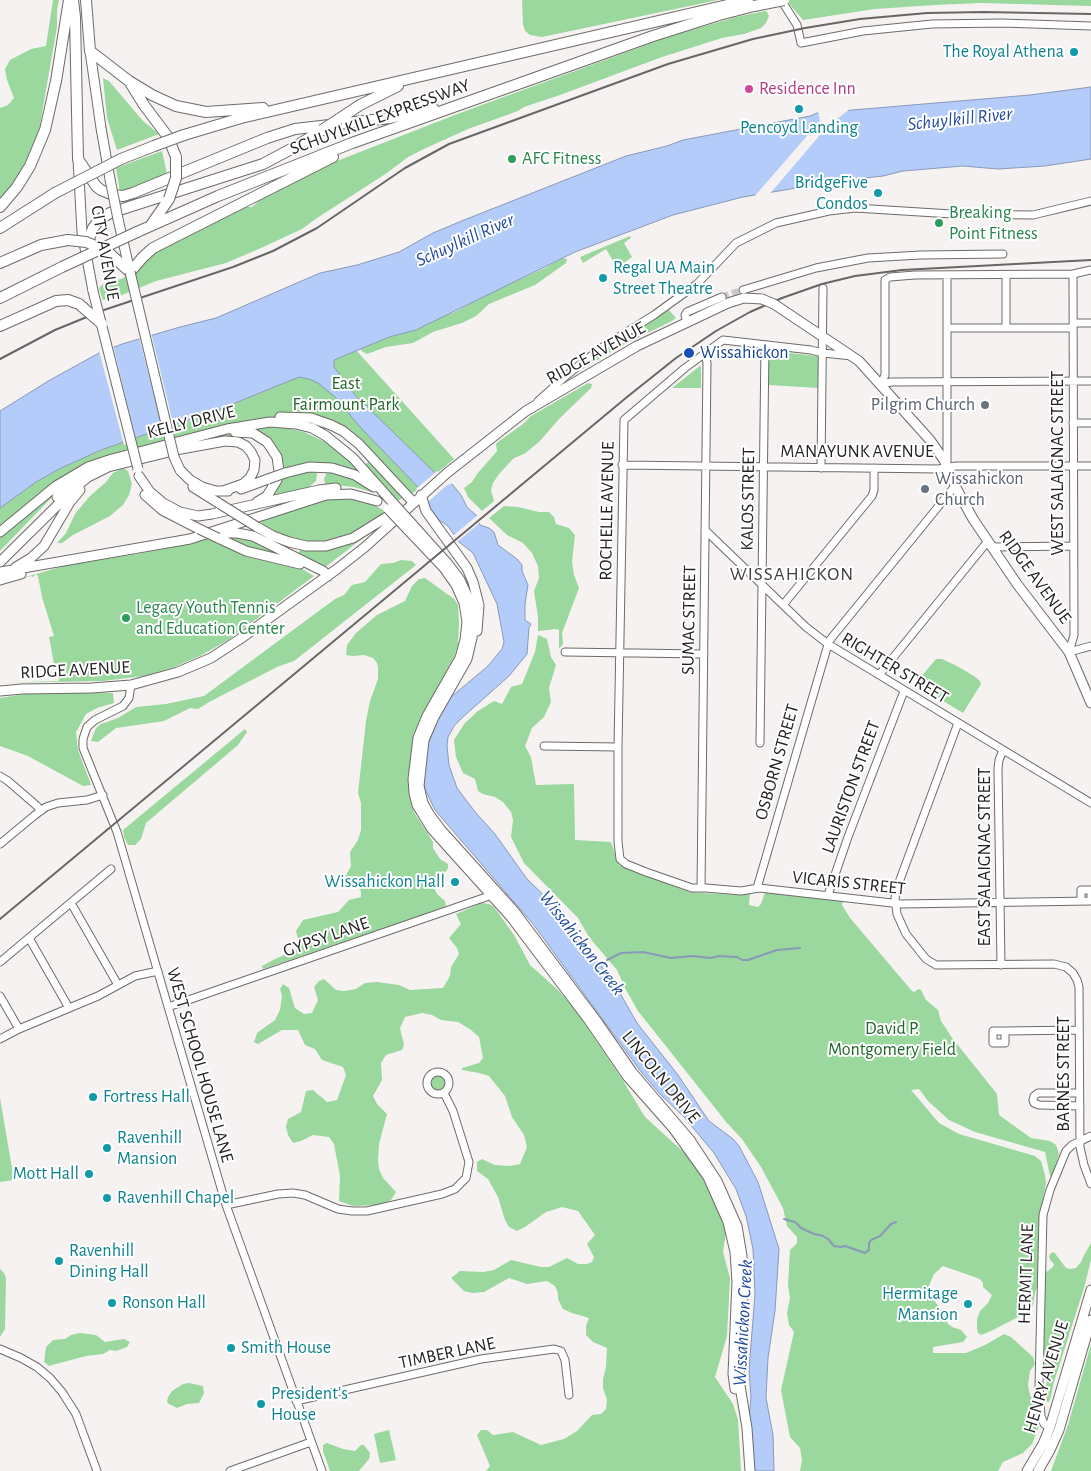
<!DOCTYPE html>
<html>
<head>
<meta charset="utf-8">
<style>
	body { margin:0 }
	canvas { display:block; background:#f6f2f1 }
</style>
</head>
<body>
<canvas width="1091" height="1471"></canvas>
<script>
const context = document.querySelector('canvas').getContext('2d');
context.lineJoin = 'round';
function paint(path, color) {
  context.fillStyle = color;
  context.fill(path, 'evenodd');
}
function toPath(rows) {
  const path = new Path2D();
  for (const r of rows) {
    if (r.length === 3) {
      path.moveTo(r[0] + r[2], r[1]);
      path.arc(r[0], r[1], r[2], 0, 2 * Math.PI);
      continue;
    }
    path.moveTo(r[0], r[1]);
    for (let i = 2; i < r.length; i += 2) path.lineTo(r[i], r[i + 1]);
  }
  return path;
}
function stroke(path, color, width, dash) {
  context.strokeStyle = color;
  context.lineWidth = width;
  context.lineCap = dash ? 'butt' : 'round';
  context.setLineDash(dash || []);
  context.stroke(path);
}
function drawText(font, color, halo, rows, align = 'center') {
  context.font = font + ' "Alegreya Sans",sans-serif';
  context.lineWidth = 4;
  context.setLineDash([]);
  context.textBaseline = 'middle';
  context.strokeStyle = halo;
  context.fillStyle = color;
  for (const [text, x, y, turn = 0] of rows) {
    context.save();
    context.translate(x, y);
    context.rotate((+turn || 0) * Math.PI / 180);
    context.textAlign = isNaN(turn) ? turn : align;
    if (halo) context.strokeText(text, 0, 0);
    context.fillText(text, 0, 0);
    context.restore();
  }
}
const green = toPath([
	[53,0,59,0,57,10,57,27,39,130,31,150,19,175,0,200,0,108,8,105,14,98,7,80,5,69,10,60,31,49,46,46],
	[522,0,718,0,542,37,530,35,525,31,523,24],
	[786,0,1091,0,1091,6,982,3,935,5,875,9,803,20],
	[765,11,767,12,769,16,766,23,761,28,744,34,722,38,662,57,560,95,524,107,518,111,468,129,426,148,408,157,387,173,317,218,302,229,261,248,226,263,156,281,117,297,103,300,99,288,103,284,121,279,141,268,153,254,246,207,252,207,260,200,337,161,460,113,668,37,736,17],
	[103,78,109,81,143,121,159,134,117,150,107,118],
	[162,151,167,174,120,192,116,168],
	[630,236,631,238,624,243,632,257,621,265,620,264,616,266,606,249,583,263,580,257],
	[561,258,567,259,566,263,535,285,489,304,476,316,462,323,433,332,413,343,386,347,367,354,363,352,360,349,389,337,416,330,434,319,455,312,487,294,545,268],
	[669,310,676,318,670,322,619,347,583,369,582,368,610,346],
	[356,350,454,459,407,498,405,497,397,501,365,465,370,460,343,435,309,420,287,428,304,432,325,442,349,461,356,470,334,465,308,464,291,467,286,469,316,472,317,475,316,481,308,488,274,496,272,495,280,479,267,438,236,435,180,445,112,462,89,472,56,493,0,551,0,508,36,482,59,469,101,450,236,403],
	[770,351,818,356,819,388,768,385,768,354],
	[700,366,701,367,701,388,672,388],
	[588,383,592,384,591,388,559,419,539,442,524,454,514,458,499,474,493,483,491,490,494,501,482,511,468,497,464,488,472,482,477,474,497,451,496,444,498,442,523,424,531,416],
	[121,469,125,469,128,471,132,484,129,495,123,505,110,516,73,535,62,543,57,543,66,533,75,514,90,496,106,482,113,473],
	[327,472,338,473,359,481,373,490,371,492,354,487,325,484,324,479],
	[349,498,370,503,385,511,369,526,366,525,353,534,338,539,329,541,306,541,294,539,274,531,262,524,261,520,324,499],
	[504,506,518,507,539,512,549,512,554,517,556,524,569,528,575,535,572,562,574,575,579,588,562,633,563,644,559,649,559,630,556,629,538,631,538,617,534,591,539,578,538,566,532,553,523,543,507,535,489,518],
	[372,531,324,568,297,555,301,549],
	[230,535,255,540,280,554,219,543,240,553,299,567,314,576,228,640,200,656,174,667,144,676,103,681,0,683,59,681,59,679,58,676,53,675,57,669,54,664,49,637,54,636,42,597,38,576,36,574,33,577,31,576,1,584,78,562,82,563,138,554,187,544,219,536],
	[401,560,412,561,416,565,294,661,277,667,211,701,198,709,190,708,164,721,116,728,98,742,91,741,96,728,101,724,118,718,136,707,166,704,204,696,335,599,344,595,352,585,365,582,381,564,393,563],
	[425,578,454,599,458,605,459,623,458,645,454,657,414,733,409,780,411,804,415,814,430,837,433,842,433,848,440,859,448,864,448,868,445,873,439,873,434,888,437,894,445,901,446,905,443,908,263,969,262,966,273,960,299,948,300,946,296,931,303,920,338,912,349,900,361,897,361,892,359,888,345,877,351,866,350,852,358,840,361,830,361,803,358,793,366,721,370,701,378,679,378,668,377,663,373,658,364,655,353,656,346,655,347,645,356,633,377,615,405,601,412,586,419,579],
	[538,635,547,639,551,657,556,665,549,688,551,702,544,717,532,728,525,746,531,757,536,785,574,784,575,840,611,842,619,865,689,892,736,895,750,893,749,905,758,907,761,904,765,893,819,897,843,901,842,905,850,918,912,991,914,992,919,989,921,990,926,1000,938,1010,941,1021,953,1039,997,1094,999,1115,1031,1138,1050,1141,1056,1145,1059,1154,1053,1173,1051,1176,1050,1176,1045,1152,975,1132,949,1120,928,1101,919,1089,911,1090,939,1123,959,1134,1035,1156,1041,1161,1045,1175,1046,1183,1039,1219,1038,1285,1035,1293,1033,1305,1030,1311,991,1331,981,1335,978,1333,977,1329,977,1319,980,1311,988,1303,992,1295,983,1287,983,1283,980,1279,943,1266,934,1274,928,1288,929,1294,943,1312,948,1324,952,1327,961,1330,967,1337,963,1342,933,1347,933,1353,966,1353,985,1345,1004,1334,1011,1337,1033,1357,1035,1364,1030,1371,1028,1385,1030,1395,1035,1403,1039,1426,1032,1444,1023,1453,1003,1462,998,1471,800,1471,802,1460,800,1448,790,1437,781,1390,794,1332,789,1325,787,1313,790,1298,788,1286,790,1250,797,1243,797,1237,787,1226,783,1208,761,1167,742,1139,727,1123,638,1011,625,988,617,970,589,937,578,918,524,863,511,837,513,820,511,812,503,802,495,797,483,794,478,791,475,779,463,773,456,757,454,740,464,724,478,711,494,701,502,704,511,687,522,684,535,652],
	[936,659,942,659,957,666,974,676,980,681,981,684,963,713,915,684],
	[38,692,113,693,114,703,97,708,86,714,76,732,78,750,91,785,83,786,28,756,0,746,0,698],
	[245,729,247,732,238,745,146,823,141,839,135,845,128,845,124,837,123,830],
	[482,903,489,904,494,907,514,935,530,965,558,990,574,1008,622,1079,645,1117,689,1157,712,1194,726,1232,723,1252,730,1278,727,1336,715,1377,733,1404,738,1420,741,1471,486,1471,490,1466,477,1435,481,1430,487,1430,493,1435,513,1432,541,1445,564,1439,577,1431,592,1415,601,1414,606,1409,607,1400,603,1388,603,1379,606,1367,607,1348,593,1342,586,1335,586,1326,589,1318,572,1313,563,1309,558,1299,558,1293,555,1286,547,1281,527,1284,509,1278,484,1292,472,1293,464,1291,451,1278,460,1271,483,1272,494,1270,511,1260,541,1267,549,1267,567,1258,578,1264,587,1264,592,1262,594,1257,587,1244,595,1235,578,1211,562,1207,546,1212,525,1227,517,1231,509,1227,505,1220,498,1197,488,1179,477,1171,477,1162,482,1159,495,1165,510,1166,520,1164,527,1147,524,1135,512,1117,505,1096,489,1076,479,1073,462,1070,462,1068,479,1063,483,1058,479,1037,471,1030,458,1022,441,1020,432,1015,422,1013,405,1017,400,1028,404,1045,402,1050,386,1055,381,1063,382,1080,373,1096,377,1104,387,1114,379,1144,378,1160,379,1169,383,1178,396,1192,391,1200,379,1205,353,1206,339,1201,340,1176,334,1144,329,1137,313,1135,301,1141,293,1143,288,1135,286,1127,288,1119,301,1112,306,1091,313,1090,327,1102,337,1100,346,1075,343,1067,322,1060,315,1049,305,1045,298,1030,282,1030,258,1044,254,1042,257,1033,275,1020,280,1010,282,996,280,989,283,984,289,988,295,1008,304,1014,312,1013,318,1000,314,987,319,981,324,979,336,990,344,991,356,989,365,983,377,982,399,985,410,990,443,988,450,976,451,967,459,954,457,948,449,938,461,924,456,914],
	[439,1083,9],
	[0,1098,14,1180,0,1182],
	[1091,1243,1091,1260,1084,1288,1054,1382,1051,1396,1049,1402,1047,1402,1044,1397,1047,1379,1043,1365,1042,1317,1045,1273,1053,1267,1054,1264,1050,1260,1049,1256,1051,1253,1054,1252,1066,1268,1070,1269,1076,1268,1081,1262,1084,1255],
	[0,1269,4,1273,6,1278,5,1329,0,1337],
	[80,1333,96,1335,105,1342,124,1339,130,1342,127,1347,116,1351,110,1350,103,1354,86,1356,52,1365,49,1366,44,1362,46,1347,53,1340,65,1339,71,1335],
	[1091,1344,1091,1471,1051,1471,1068,1425],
	[189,1383,203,1386,204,1393,199,1403,187,1404,177,1408,169,1404,167,1402,168,1397,172,1391,183,1384],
	[389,1430,396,1460,380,1463,374,1434],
	[327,1443,343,1449,355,1451,361,1445,364,1445,370,1453,369,1459,359,1471,330,1471,323,1451,323,1445]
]);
const water = toPath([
	[1091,87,1091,159,1045,166,998,169,963,166,903,171,883,176,838,181,743,197,673,215,575,252,416,330,389,337,334,360,334,367,354,394,434,472,452,484,461,495,467,507,477,516,480,525,489,528,494,532,498,545,517,559,522,565,522,571,528,585,525,604,525,620,531,624,529,628,527,654,509,676,463,717,454,726,448,737,447,746,449,765,457,788,476,813,495,834,527,879,552,903,613,981,637,1023,678,1075,709,1121,733,1139,739,1146,758,1182,779,1249,775,1311,768,1358,766,1398,773,1435,774,1471,754,1471,749,1417,751,1397,749,1370,755,1294,753,1249,746,1216,736,1189,714,1153,684,1117,660,1094,642,1073,533,924,435,810,425,789,424,783,426,749,438,719,451,697,488,666,502,649,504,642,497,604,473,553,459,542,448,526,439,520,427,504,420,489,361,428,335,397,318,383,309,379,299,377,208,414,178,423,101,450,59,469,36,482,0,508,0,411,50,380,99,353,122,344,180,327,216,318,320,273,357,265,399,252,433,233,464,220,626,156,667,146,683,140,810,116,817,113,1030,95,1091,87]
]);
const pier = toPath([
	[851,108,826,128,768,196,753,198,820,121,818,111],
	[151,333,174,427,163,431,139,337],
	[113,345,136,440,124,445,99,351],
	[437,471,446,477,452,484,447,485,428,502,416,489],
	[479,514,482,521,457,542,453,536]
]);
const stream = toPath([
	[607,960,621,953,643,952,671,958,692,956,710,958,719,956,737,957,742,960,748,960,777,950,800,948],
	[598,966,604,962],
	[784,1219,795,1222,801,1228,814,1234,823,1236,828,1239,834,1246,841,1247,845,1246,865,1253,869,1250,869,1243,871,1240,880,1236,891,1224,896,1222]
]);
const minorTunnel = toPath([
	[722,297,743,290]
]);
const minor = toPath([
	[781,0,797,25,801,43,863,31,932,24,1002,23,1091,26],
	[1073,274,1074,635,1069,652,1091,646],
	[1006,275,1006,328],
	[743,290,816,268,868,258,921,255,1003,254],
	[687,323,685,315,687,312,722,297],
	[1073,323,1091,323],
	[947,328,1073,328],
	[852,356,823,353,811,350,723,340,685,368,624,420,618,747,618,842,620,859,626,864,646,872,692,888,706,888,741,891,759,888,901,904,1091,901,1091,890,1081,890,1081,901],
	[881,384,885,375,885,280,890,277,915,275,1073,274,1091,270],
	[881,384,891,382,1091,381],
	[538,401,567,375,601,348,654,315,697,284,736,243,776,223,829,211,855,208,952,214,1033,215,1091,201],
	[1073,423,1091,423],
	[622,465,938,469,956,466,1091,466],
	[947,465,947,276],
	[821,468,823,288],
	[705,530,806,627,828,644,1091,803],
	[992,547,1073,546],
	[783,605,872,496,874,490,874,468],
	[565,652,704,654],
	[879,675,988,541],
	[131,685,129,698,123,706,95,720,87,727,83,739,83,748,117,832,226,1205,322,1471],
	[958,723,898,885,895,898,897,914,906,934,926,959,936,965,1054,964,1066,967,1073,973,1077,980,1079,987,1080,1147,1084,1165,1091,1184],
	[760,743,765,345],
	[544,746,618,747],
	[0,776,8,781,37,806,41,811],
	[0,844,35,815,46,807,58,803,87,800,103,795],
	[701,888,707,363,705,353],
	[757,888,829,641,955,486],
	[828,895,848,837,904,691],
	[71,903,118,985],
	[29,938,69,1008],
	[0,962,111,869],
	[1001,965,998,769,999,760,1003,750],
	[0,996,19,1029],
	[168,1007,492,895],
	[993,1031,1005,1031,1005,1043,993,1043,993,1031],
	[1005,1031,1079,1030],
	[0,1039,19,1029,98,996,135,976,158,971],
	[438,1083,11],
	[1079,1093,1038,1093,1034,1096,1033,1100,1034,1103,1039,1105,1080,1106],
	[226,1205,278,1194,293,1193,305,1195,338,1209,352,1211,367,1211,442,1194,455,1189,466,1178,469,1162,453,1111,444,1093],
	[0,1349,21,1358,37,1367,50,1378,62,1392,76,1414,97,1471],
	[296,1401,481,1359,554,1349,561,1351,565,1360,569,1395],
	[1050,1427,1044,1424,1041,1416,1039,1385,1043,1215,1050,1190,1066,1151,1072,1145,1091,1136],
	[230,1471,311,1442]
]);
const major = toPath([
	[90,51,101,128,110,179],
	[78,159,82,232,93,291],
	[118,219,130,272],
	[774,304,859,361,930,440,944,460,955,486,973,519,1017,584,1069,652,1091,703],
	[280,417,311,418,331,425,343,431,359,444,413,502],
	[235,432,253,433,267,442,277,457,279,471],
	[180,470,190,480,202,487,216,491,228,491],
	[285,473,309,467,332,468,355,475,374,487],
	[139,476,150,492,163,503,180,512,198,516,212,514,319,490,336,488],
	[193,487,220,504],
	[241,489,268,479],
	[145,495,162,510,199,529],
	[421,495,426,511,467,568,473,582,479,605,477,631],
	[57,497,78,476],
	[257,502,267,496,277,480],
	[412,524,448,564,460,580,470,602,473,625,472,638,467,659,434,717,424,740,419,786,423,803,429,814,441,830,514,911,598,1023,632,1072,690,1140,717,1181,737,1226,742,1256,743,1295,739,1380,747,1428,750,1471],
	[257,527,273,536,289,542,306,546,326,546,353,538,398,510],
	[407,529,444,568,456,585,464,603,467,622,465,640,460,658,427,716,418,738,413,779,414,793,417,805,431,828,511,917,588,1019,627,1076,673,1128,708,1177,728,1222,735,1252,737,1282,733,1374,735,1389],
	[0,532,56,486,88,467,112,459,227,429,270,422,296,424,312,428,326,436,353,458,394,504],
	[216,533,237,533,253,536,323,571,328,576],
	[218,538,246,551,300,564],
	[0,562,77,486,88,477,108,467,181,449,225,441,238,442,246,446,251,452,255,460,254,470,250,478,243,484,223,491],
	[16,567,31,558,44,546,70,502,80,490],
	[0,572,190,539,326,495,351,494,377,501],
	[0,580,21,574],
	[0,691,22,689,92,688,131,685,178,672,211,658,240,639,337,569,365,547,447,473,526,411,637,346,728,303,744,298,762,299],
	[1027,1471,1043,1444,1050,1427,1091,1290],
	[1038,1471,1050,1450,1059,1430,1091,1320]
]);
const highway = toPath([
	[73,0,75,17,78,159,96,186,101,190,113,195,123,196,133,193,267,138,295,129,390,118,433,108],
	[86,0,90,51,129,81,152,95,176,106,206,112,263,108],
	[131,84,144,105,168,137,176,157],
	[339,119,360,105,398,86],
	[184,135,241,118,749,0],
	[121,159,154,146],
	[0,207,17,187,30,166,45,130,56,81,69,0],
	[151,225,169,199],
	[0,228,55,193],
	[137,232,218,196,352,143,653,36,719,15,754,6],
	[98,247,109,253,130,272,143,257,153,248,333,157],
	[87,256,88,242,93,228,100,219,110,213,263,164,293,148,322,130],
	[0,263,41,245,68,240],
	[0,298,62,267],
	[0,326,56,301,68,300,79,304]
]);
const rail = toPath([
	[0,359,55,330,104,310,233,267,273,251,317,228,405,168,449,144,668,64,753,39,805,28,860,19,927,13,984,12,1091,14],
	[0,919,627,397,676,358,716,331,750,312,782,298,822,284,855,276,902,270,1091,260]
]);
const majorBridge = toPath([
	[110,179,118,219],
	[130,272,174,457,180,470],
	[93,291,138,469],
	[762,299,774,304],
	[268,479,285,473],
	[220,504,257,527],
	[394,504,412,524],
	[388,509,407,529],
	[199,529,218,538]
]);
const highwayBridge = toPath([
	[754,6,784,0],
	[322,130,339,119],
	[154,146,184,135],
	[55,193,121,159],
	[169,199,176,178,176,157],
	[68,240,86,242,98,247],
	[62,267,137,232],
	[79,304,102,324]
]);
const markers = [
	[1074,52,5,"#0f9aa8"],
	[749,89,5,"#d1479c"],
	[799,109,5,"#0f9aa8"],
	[512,159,5,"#2e9e5b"],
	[878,193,5,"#0f9aa8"],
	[939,223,5,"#2e9e5b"],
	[603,278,5,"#0f9aa8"],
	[689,353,6,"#1a4fb4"],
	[985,405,5,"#6b7280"],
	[925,489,5,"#6b7280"],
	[126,618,5,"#2e9e5b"],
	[455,882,5,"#0f9aa8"],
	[93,1097,5,"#0f9aa8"],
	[107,1148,5,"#0f9aa8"],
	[89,1174,5,"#0f9aa8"],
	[107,1198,5,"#0f9aa8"],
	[59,1261,5,"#0f9aa8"],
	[112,1303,5,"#0f9aa8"],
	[968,1304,5,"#0f9aa8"],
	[231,1348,5,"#0f9aa8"],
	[261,1404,5,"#0f9aa8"]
];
const cultureNames = [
	["The Royal Athena",1064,52,"right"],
	["Pencoyd Landing",799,128,"center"],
	["BridgeFive",868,183,"right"],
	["Condos",868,204,"right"],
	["Regal UA Main",613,268],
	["Street Theatre",613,289],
	["Wissahickon Hall",445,882,"right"],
	["Fortress Hall",103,1097],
	["Ravenhill",117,1138],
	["Mansion",117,1159],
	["Mott Hall",79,1174,"right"],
	["Ravenhill Chapel",117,1198],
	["Ravenhill",69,1251],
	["Dining Hall",69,1272],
	["Hermitage",958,1294,"right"],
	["Mansion",958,1315,"right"],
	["Ronson Hall",122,1303],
	["Smith House",241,1348],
	["President's",271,1394],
	["House",271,1415]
];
const hotelNames = [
	["Residence Inn",759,89]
];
const streetNames = [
	["SCHUYLKILL EXPRESSWAY",380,117,-20],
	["CITY AVENUE",105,253,80],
	["RIDGE AVENUE",596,353,-29],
	["KELLY DRIVE",191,422,-14],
	["MANAYUNK AVENUE",857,452],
	["WEST SALAIGNAC STREET",1058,463,-90],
	["KALOS STREET",748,499,-89],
	["ROCHELLE AVENUE",607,511,-89],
	["RIDGE AVENUE",1035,577,54],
	["SUMAC STREET",689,620,-89],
	["RIGHTER STREET",895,668,31],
	["RIDGE AVENUE",75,670,-3],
	["OSBORN STREET",777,762,-74],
	["LAURISTON STREET",851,787,-70],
	["EAST SALAIGNAC STREET",985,857,-90],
	["VICARIS STREET",849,883,6],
	["GYPSY LANE",326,937,-19],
	["WEST SCHOOL HOUSE LANE",200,1065,74],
	["BARNES STREET",1064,1074,-90],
	["LINCOLN DRIVE",661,1077,51],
	["HERMIT LANE",1026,1274,-88],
	["TIMBER LANE",447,1353,-12],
	["HENRY AVENUE",1046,1377,-73]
];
const leisureNames = [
	["AFC Fitness",522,159],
	["Breaking",949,213],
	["Point Fitness",949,234],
	["Legacy Youth Tennis",136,608],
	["and Education Center",136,629]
];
const transitNames = [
	["Wissahickon",700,353]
];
const parkNames = [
	["East",346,384],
	["Fairmount Park",346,405],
	["David P.",892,1029],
	["Montgomery Field",892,1050]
];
const worshipNames = [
	["Pilgrim Church",975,405],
	["Wissahickon",935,479,"left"],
	["Church",935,500,"left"]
];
const waterNames = [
	["Schuylkill River",960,119,-6],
	["Schuylkill River",465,240,-24],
	["Wissahickon Creek",582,943,52],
	["Wissahickon Creek",743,1323,-87]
];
const neighbourhoodNames = [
	["WISSAHICKON",792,574]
];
paint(green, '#9ad89d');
paint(water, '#b4ccf9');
stroke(water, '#8999b8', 1);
paint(pier, '#f6f2f1');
stroke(stream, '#8999b8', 2);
stroke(minorTunnel, '#ccc8c8', 7, [7, 3.5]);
stroke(minor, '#6e6b69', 9);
stroke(major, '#6e6b69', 11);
stroke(highway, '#6e6b69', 12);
stroke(minor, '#fff', 7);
stroke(major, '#fff', 9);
stroke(highway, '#fff', 10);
stroke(rail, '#696666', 2);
stroke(majorBridge, '#6e6b69', 11, []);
stroke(highwayBridge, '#6e6b69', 12, []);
stroke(majorBridge, '#fff', 9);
stroke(highwayBridge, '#fff', 10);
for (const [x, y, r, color] of markers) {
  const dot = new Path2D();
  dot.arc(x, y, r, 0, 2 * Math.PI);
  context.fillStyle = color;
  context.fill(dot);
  stroke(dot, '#fff', 2);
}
drawText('18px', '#0d838f', '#fff', cultureNames, 'left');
drawText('18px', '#b23c85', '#fff', hotelNames, 'left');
drawText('18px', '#242222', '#fff', streetNames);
drawText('18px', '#27864d', '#fff', leisureNames, 'left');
drawText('18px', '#164399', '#fff', transitNames, 'left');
drawText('18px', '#21672a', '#fff', parkNames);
drawText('18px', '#5b616d', '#fff', worshipNames, 'right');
drawText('italic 19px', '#224a9e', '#fff', waterNames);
context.letterSpacing = '1px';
drawText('19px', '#413e3c', '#fff', neighbourhoodNames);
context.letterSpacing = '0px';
</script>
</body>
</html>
